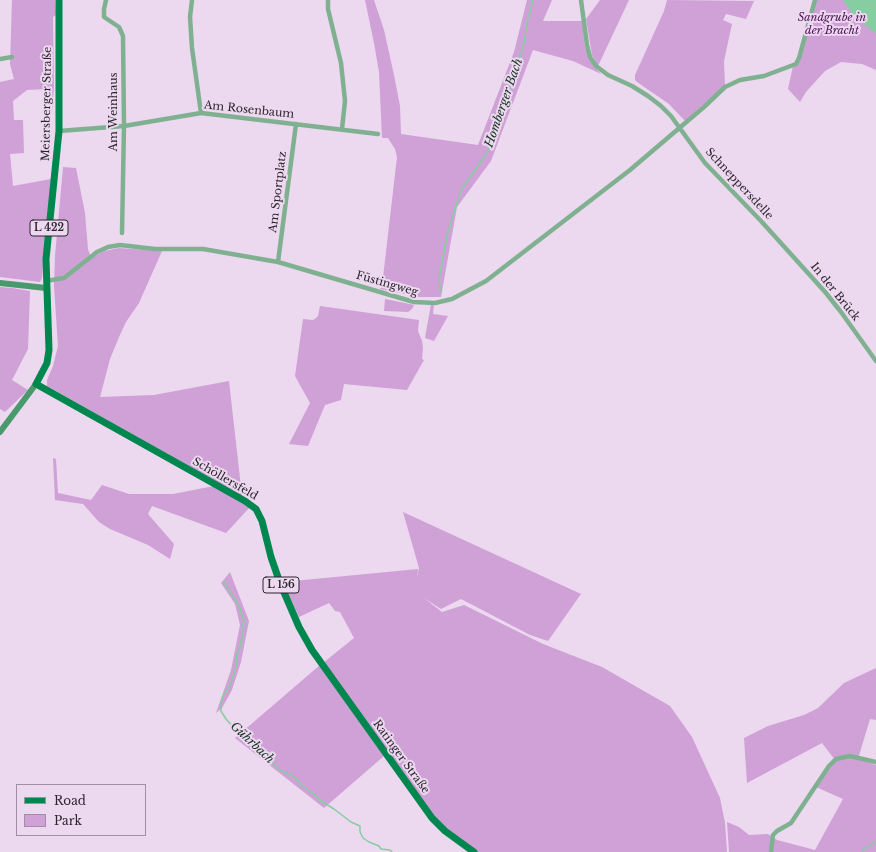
<!DOCTYPE html>
<html>
<head>
<meta charset="utf-8">
<style>
	body { margin:0 }
	#map { position:relative; width:876px; height:852px; overflow:hidden; background:#ecd8ef; font-family:"Libre Baskerville",serif }
	canvas { display:block }
	.legend { position:absolute; left:16px; top:784px; width:130px; height:52px; box-sizing:border-box; background:#ecd8ef; border:1px solid #9f90a1; margin:0; padding:5px 7px; list-style:none; font-size:12px; color:#2c242d }
	.legend li { display:flex; align-items:center; gap:8px; height:20px }
	.legend b { width:20px; border:1px solid #9f90a1 }
</style>
</head>
<body>
<div id="map">
<canvas width="876" height="852"></canvas>
<ul class="legend">
<li><b style="height:5px;background:#00864f"></b>Road</li>
<li><b style="height:11px;background:#cfa1d6"></b>Park</li>
</ul>
</div>
<script>
const context = document.querySelector('canvas').getContext('2d');
context.lineJoin = 'round';
function paint(path, color) {
  context.fillStyle = color;
  context.fill(path, 'evenodd');
}
function toPath(rows) {
  const path = new Path2D();
  for (const r of rows) {
    path.moveTo(r[0], r[1]);
    for (let i = 2; i < r.length; i += 2) path.lineTo(r[i], r[i + 1]);
  }
  return path;
}
function stroke(path, color, width, dash) {
  context.strokeStyle = color;
  context.lineWidth = width;
  context.lineCap = dash ? 'butt' : 'round';
  context.setLineDash(dash || []);
  context.stroke(path);
}
function drawText(font, color, halo, rows, align = 'center') {
  context.font = font + ' "Libre Baskerville",serif';
  context.lineWidth = 4;
  context.setLineDash([]);
  context.textBaseline = 'middle';
  context.strokeStyle = halo;
  context.fillStyle = color;
  for (const [text, x, y, turn = 0] of rows) {
    context.save();
    context.translate(x, y);
    context.rotate((+turn || 0) * Math.PI / 180);
    context.textAlign = isNaN(turn) ? turn : align;
    if (halo) context.strokeText(text, 0, 0);
    context.fillText(text, 0, 0);
    context.restore();
  }
}
const green = toPath([
	[12,0,55,0,56,15,53,17,54,87,52,111,48,120,47,89,27,90,13,101,14,120,23,120,24,153,10,154,13,186,51,179,42,278,40,282,0,277,0,82,14,79,10,64],
	[365,0,374,0,384,30,394,75,400,106,401,134,478,145,514,52,527,0,552,0,543,21,582,21,585,47,595,67,601,74,573,61,533,50,491,161,457,207,441,297,419,297,380,289,382,286,397,157,395,149,388,138,382,138,379,72,374,43],
	[600,0,629,0,598,66,592,55,586,19],
	[667,0,754,1,746,19,726,14,723,20,732,24,724,61,725,85,685,121,669,104,637,82,635,80,635,75,664,11],
	[814,0,876,0,876,70,862,64,841,62,825,71,806,92,800,102,788,89,793,66,796,63],
	[63,167,76,168,85,213,88,249,91,258,104,251,119,248,162,251,139,303,126,322,119,337,110,359,100,397,154,395,229,381,242,496,47,386,47,380,53,366,58,346,54,286,55,256],
	[0,287,12,288,30,291,28,349,12,380,28,390,5,412,0,409],
	[385,299,410,304,414,305,412,309,408,312,384,311],
	[431,304,434,304,433,314,448,316,434,341,425,338],
	[320,306,419,320,418,331,422,341,423,348,422,359,424,360,407,390,344,384,341,400,325,405,308,446,289,444,310,403,295,376,303,319,313,320,316,318,318,316],
	[53,458,56,459,58,493,91,500,102,485,129,494,173,494,214,486,250,507,226,533,152,506,148,514,174,544,170,559,148,545,110,529,99,522,83,504,55,500],
	[403,512,581,594,548,641,530,635,461,599,441,609,424,598,442,612,464,605,543,644,602,667,670,706,692,737,720,798,725,823,727,852,478,852,453,835,433,816,323,663,354,638,340,612,335,611,329,603,299,617,283,582,418,569,417,577,419,568],
	[230,572,249,621,241,662,232,690,222,708,216,713,231,670,240,625,235,604,221,583],
	[320,665,384,756,324,808,235,738],
	[876,668,876,720,870,719,858,759,876,765,876,852,729,852,727,822,739,827,749,835,768,834,777,840,815,850,843,799,816,787,835,760,822,743,747,783,744,738,768,726,804,715,818,708,844,683]
]);
const water = toPath([
	[843,0,876,0,876,34,853,15]
]);
const stream = toPath([
	[441,292,439,279,447,235,461,190,489,150,503,106,518,64,524,42,528,18,533,0],
	[224,582,239,606,244,621,242,625,244,629,241,640,241,645,236,657,237,663,232,680,231,684,223,696,221,704,221,711,226,719,236,730,249,739,262,753,281,771,294,776,301,785,315,795,318,799,334,809,351,822,360,826,360,832,363,838,369,842,379,846,381,849,390,850,392,852],
	[862,852,864,849,876,841]
]);
const street = toPath([
	[106,0,104,9,104,17,119,27,123,36,124,126,122,233],
	[192,0,190,17,192,48,201,113],
	[328,0,328,9,341,63,345,101,342,129],
	[581,0,587,45,590,57,596,66,608,75,632,86,648,96,661,106,671,116,705,163,761,221,826,293,841,312,876,361],
	[0,59,12,57],
	[59,131,124,126,201,113,378,134],
	[278,262,296,124],
	[46,281,64,278,97,252,108,247,120,245,155,249,203,249,278,262,414,302,435,303,452,299,486,281,630,170,704,107,725,87,740,80,764,76,796,64,799,58,815,0],
	[771,852,773,835,777,831,791,823,829,766,836,759,850,756,876,762]
]);
const secondary = toPath([
	[0,283,46,288],
	[0,432,36,384]
]);
const primary = toPath([
	[59,0,59,131,46,259,49,350,47,363,36,384,245,501,256,509,262,521,271,557,280,583,299,627,312,650,432,818,445,831,474,852]
]);
const shields = [
	[49,228,38],
	[281,585,36]
];
const shieldNames = [
	["L 422",49,228],
	["L 156",281,585]
];
const parkNames = [
	["Sandgrube in",832,18],
	["der Bracht",832,31]
];
const streetNames = [
	["Meiersberger Straße",47,104,-89],
	["Am Rosenbaum",249,110,6],
	["Am Weinhaus",114,112,-90],
	["Schneppersdelle",739,184,47],
	["Am Sportplatz",278,192,-83],
	["Füstingweg",387,284,16],
	["In der Brück",835,292,51],
	["Schöllersfeld",225,479,30],
	["Ratinger Straße",401,757,54]
];
const waterNames = [
	["Homberger Bach",504,103,-71],
	["Gührbach",252,743,43]
];
paint(green, '#cfa1d6');
paint(water, '#86cda1');
stroke(stream, '#86cda1', 1.5);
stroke(street, '#7fb191', 4.5);
stroke(secondary, '#48996b', 6);
stroke(primary, '#00864f', 7);
for (const [x, y, w] of shields) {
  const box = new Path2D();
  box.roundRect(x - w / 2, y - 8, w, 16, 3);
  context.fillStyle = '#ecd8ef';
  context.fill(box);
  stroke(box, '#2c242d', 1);
}
drawText('bold 10px', '#2c242d', null, shieldNames);
drawText('italic 11px', '#4b0f54', '#ecd8ef', parkNames);
drawText('11px', '#2c242d', '#ecd8ef', streetNames);
drawText('italic 12px', '#143321', '#ecd8ef', waterNames);
</script>
</body>
</html>
